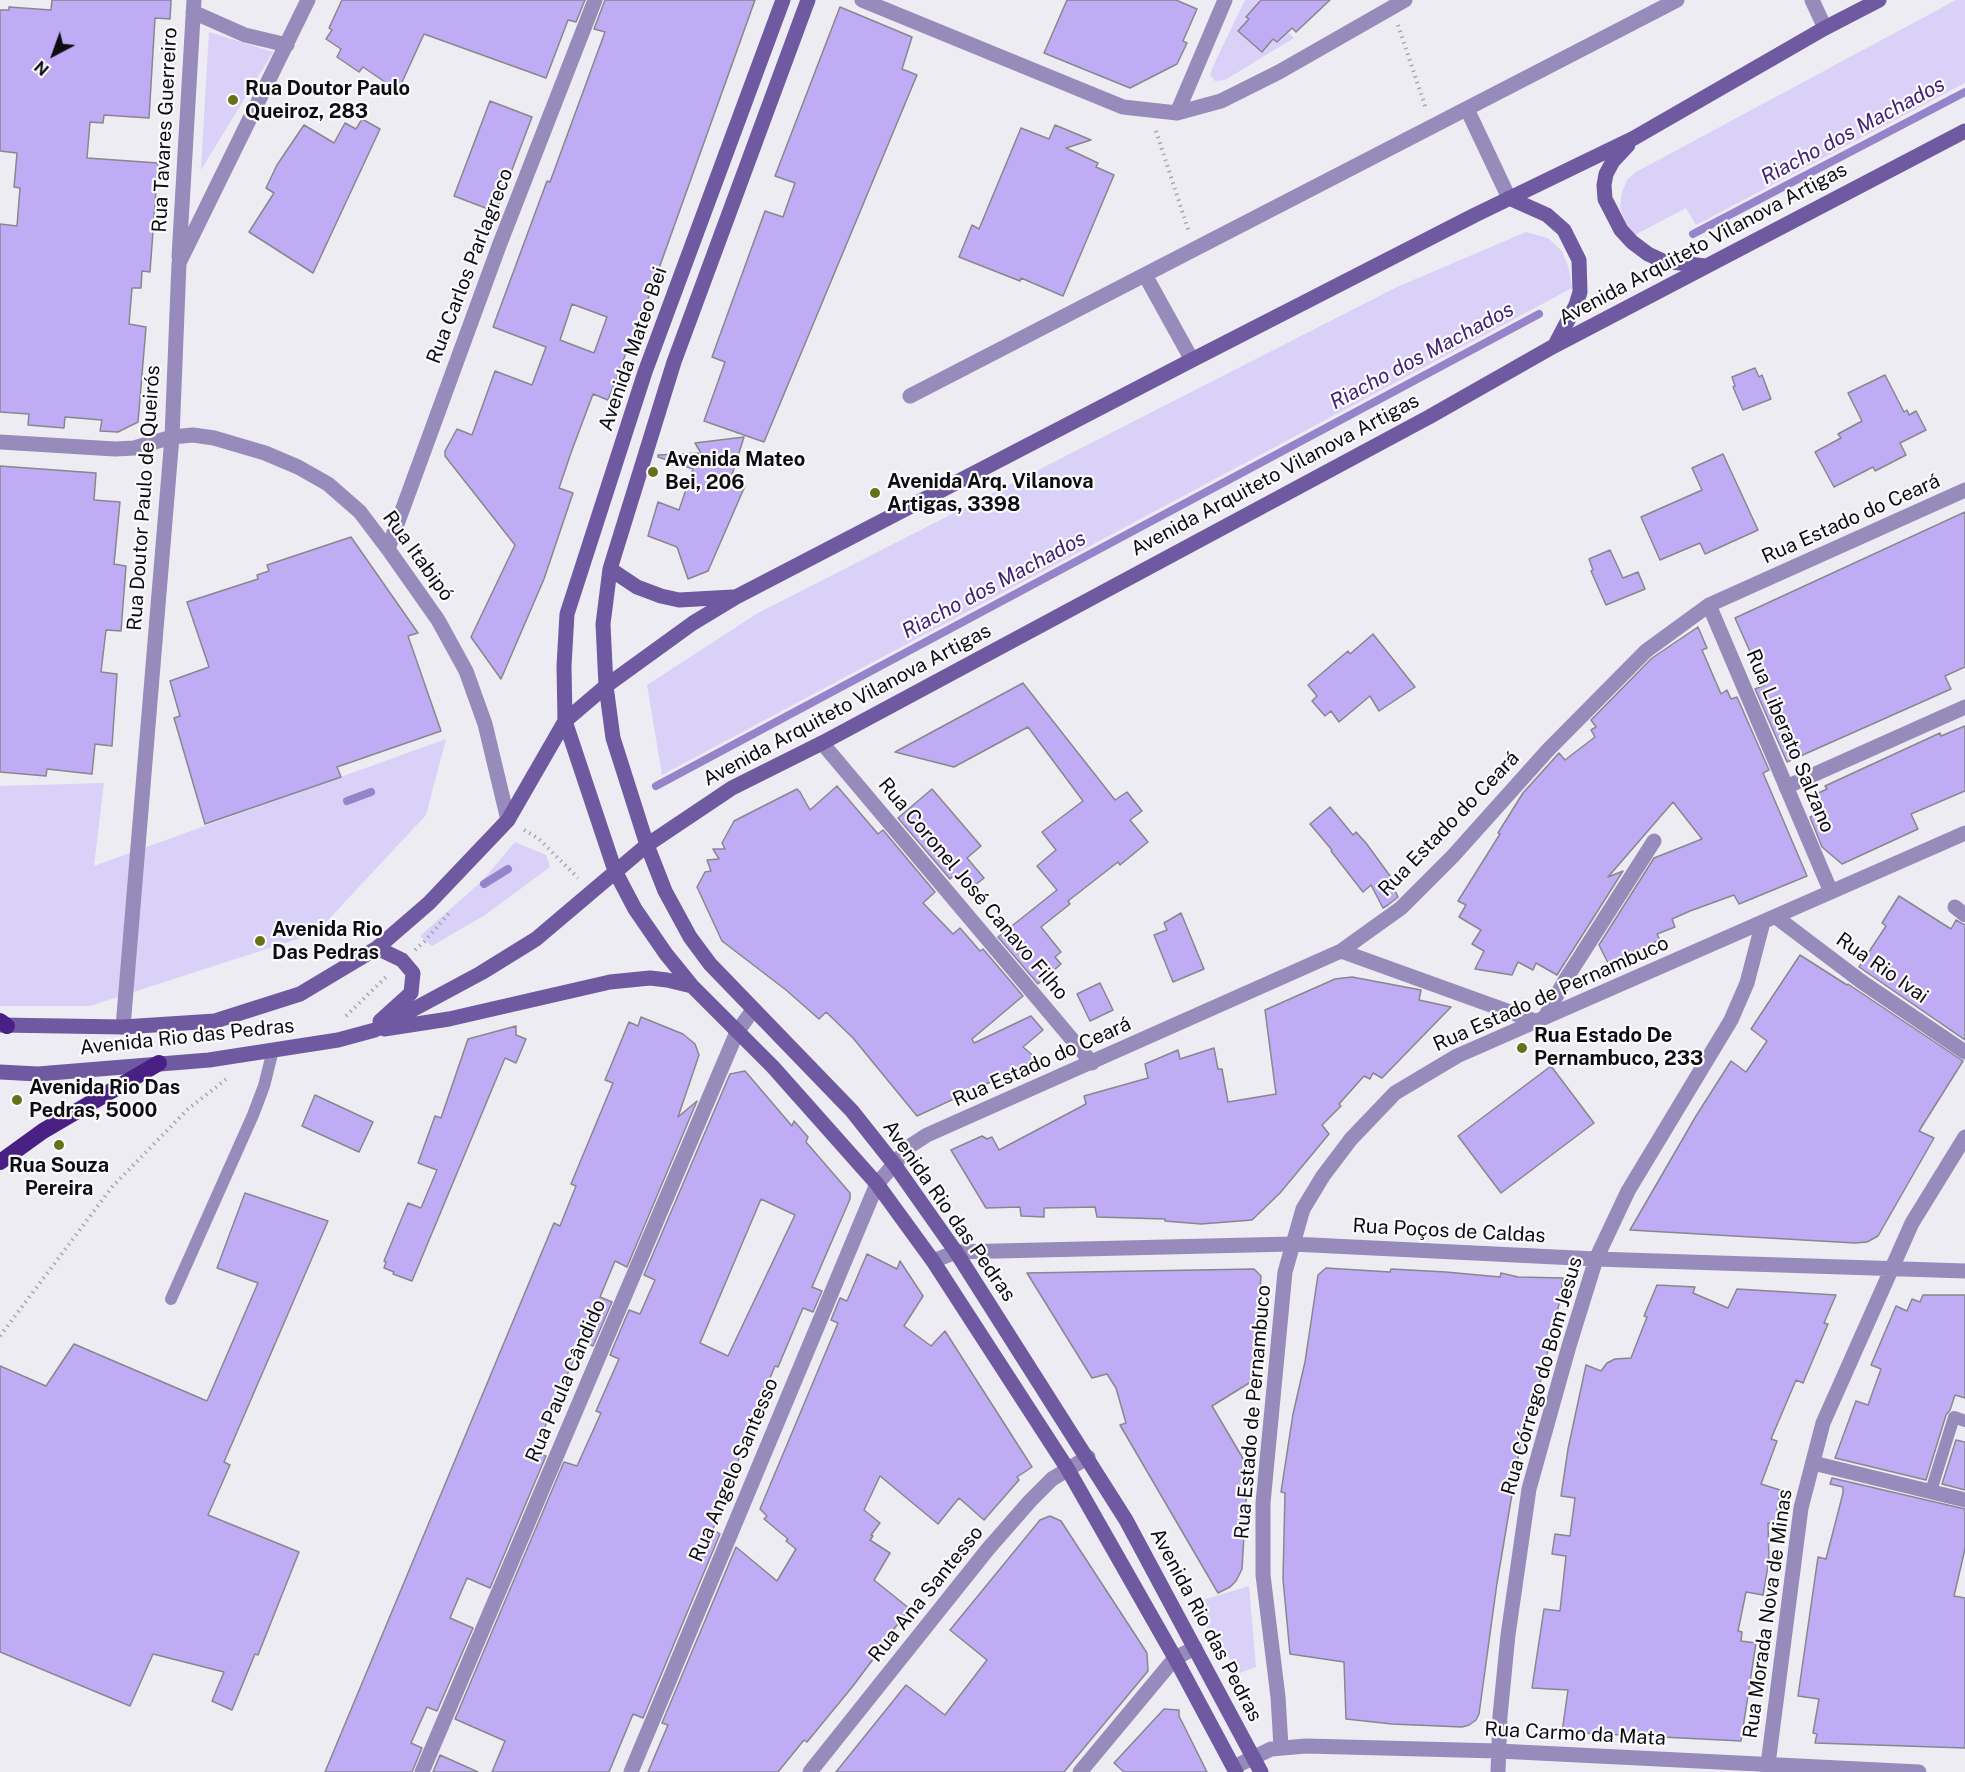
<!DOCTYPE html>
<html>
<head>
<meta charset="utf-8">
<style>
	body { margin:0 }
	#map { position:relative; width:1965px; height:1772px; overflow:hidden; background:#edecf3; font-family:"Public Sans",sans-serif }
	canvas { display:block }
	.north { position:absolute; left:24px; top:24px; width:60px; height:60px; -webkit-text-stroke:4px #fbfafe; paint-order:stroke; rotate:221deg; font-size:16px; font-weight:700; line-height:24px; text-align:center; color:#0d0c0f }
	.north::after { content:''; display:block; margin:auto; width:21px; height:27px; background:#0d0c0f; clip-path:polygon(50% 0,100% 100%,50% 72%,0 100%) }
</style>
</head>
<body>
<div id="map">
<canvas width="1965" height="1772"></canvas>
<div class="north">N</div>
</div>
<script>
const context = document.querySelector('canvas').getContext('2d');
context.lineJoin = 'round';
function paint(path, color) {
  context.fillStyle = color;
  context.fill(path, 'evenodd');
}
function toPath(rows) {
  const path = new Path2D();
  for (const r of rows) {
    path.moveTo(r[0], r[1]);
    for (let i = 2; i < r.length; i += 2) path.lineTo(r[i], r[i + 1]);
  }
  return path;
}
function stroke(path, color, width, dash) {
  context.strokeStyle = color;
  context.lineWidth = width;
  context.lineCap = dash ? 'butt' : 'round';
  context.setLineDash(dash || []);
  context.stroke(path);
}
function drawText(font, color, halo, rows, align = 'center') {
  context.font = font + ' "Public Sans",sans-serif';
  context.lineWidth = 4.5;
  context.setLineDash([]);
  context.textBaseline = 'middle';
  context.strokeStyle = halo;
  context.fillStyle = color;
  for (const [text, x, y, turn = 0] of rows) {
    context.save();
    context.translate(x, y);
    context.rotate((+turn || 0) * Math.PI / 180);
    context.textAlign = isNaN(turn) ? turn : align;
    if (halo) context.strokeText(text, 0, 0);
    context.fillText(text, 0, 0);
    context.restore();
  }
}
const green = toPath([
	[1245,0,1258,0,1294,38,1225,80,1215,81,1210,74,1216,60],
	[1956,0,1965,0,1965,83,1696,225,1686,208,1635,235,1626,223,1620,208,1622,192,1627,180,1636,172],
	[209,32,273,52,201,170,206,81],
	[1526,232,1548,238,1562,251,1569,269,1572,288,662,775,647,685,758,613,1397,287],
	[446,739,426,815,316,933,90,1006,0,1006,0,786,104,783,94,866],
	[515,842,546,855,550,867,485,915,432,946,420,936,483,880],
	[1249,1586,1256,1667,1240,1673,1189,1604]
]);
const stream = toPath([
	[1693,234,1965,92],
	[656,786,1539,314],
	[347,801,371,792],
	[484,884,508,869]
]);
const building = toPath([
	[52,0,171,0,170,19,155,18,149,118,104,115,103,123,90,122,87,158,158,163,150,272,142,271,141,288,132,288,129,324,146,327,138,422,118,432,100,431,102,420,65,417,64,428,28,425,29,414,0,412,0,224,17,226,20,188,14,187,17,153,0,151,0,10,9,10,9,7,51,10,52,0],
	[342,0,585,0,576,22,568,20,546,78,424,34,398,91,363,67,359,72,337,57,341,49,326,39,332,30,329,28,342,0],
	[605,0,755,0,633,341,631,340,608,400,593,394,572,450,559,488,573,493,544,579,501,679,471,637,515,545,445,456,445,451,457,429,472,435,495,371,532,385,546,347,493,327,547,181,550,182,605,32,594,29,605,0],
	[572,304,607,317,594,353,560,340,572,304],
	[1067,0,1176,0,1197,9,1183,41,1187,43,1177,64,1130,88,1044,53,1067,0],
	[1261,0,1330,0,1296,32,1292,28,1277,42,1273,39,1262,52,1238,31,1249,19,1246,17,1261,0],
	[840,7,912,37,902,69,917,75,764,442,704,421,725,362,712,357,765,211,783,217,795,183,775,176,840,7],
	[490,101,532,117,496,212,454,196,490,101],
	[362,119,380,129,313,273,249,232,274,193,266,188,277,165,304,125,334,143,345,123,356,129,362,119],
	[1055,125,1091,140,1066,148,1098,163,1096,167,1114,175,1063,296,1021,278,1020,281,959,257,972,225,979,229,1021,128,1049,139,1055,125],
	[1755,368,1759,377,1762,375,1771,399,1743,410,1733,387,1735,386,1732,377,1755,368],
	[1885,375,1904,412,1907,410,1909,415,1916,411,1926,430,1900,443,1906,455,1875,471,1873,467,1834,487,1815,452,1841,438,1838,434,1862,421,1848,393,1885,375],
	[744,437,730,481,745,486,708,571,688,579,677,547,648,536,658,502,679,510,693,469,658,457,658,455,701,453,695,443,744,437],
	[1723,454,1758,530,1705,554,1700,543,1660,560,1641,517,1702,490,1692,468,1723,454],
	[0,466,96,473,94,500,120,502,114,564,126,566,121,631,106,630,101,672,117,674,112,746,95,744,92,774,47,769,46,776,0,772,0,466],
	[1965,512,1965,667,1945,676,1951,689,1787,762,1755,689,1765,685,1735,618,1965,512],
	[351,537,418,633,408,636,441,731,337,767,341,777,205,824,174,718,180,716,170,681,209,667,187,602,258,579,257,575,269,571,267,565,351,537],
	[1610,550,1623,578,1638,572,1645,589,1606,605,1591,571,1593,570,1589,559,1610,550],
	[1698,627,1707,648,1702,650,1721,694,1727,690,1731,699,1737,697,1769,770,1763,773,1807,876,1739,904,1734,895,1690,911,1672,919,1675,927,1657,934,1660,940,1608,963,1599,945,1654,858,1702,839,1673,802,1608,877,1623,871,1557,975,1536,963,1533,970,1518,962,1512,975,1475,969,1484,951,1472,944,1481,930,1459,917,1466,905,1458,901,1500,834,1498,833,1523,793,1559,753,1565,760,1595,737,1591,730,1596,727,1591,720,1652,658,1698,627],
	[1373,634,1415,687,1379,711,1370,696,1339,722,1331,711,1325,716,1312,701,1317,696,1308,685,1348,651,1350,654,1373,634],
	[1023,683,1115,800,1127,792,1142,811,1130,820,1148,842,1120,865,1118,862,1068,901,1070,904,1041,927,1061,952,1055,957,1061,964,1038,984,998,937,1057,890,1037,866,1056,850,1042,832,1083,801,1028,727,954,767,895,752,1023,683],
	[1965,726,1965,791,1911,814,1918,829,1842,864,1822,847,1810,817,1821,812,1814,795,1827,789,1825,786,1940,733,1941,736,1965,726],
	[837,786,878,834,883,830,935,892,923,903,953,934,960,928,980,951,983,949,1023,996,972,1039,974,1043,1031,1016,1043,1030,1023,1047,1038,1060,917,1116,853,1038,826,1012,819,1019,786,990,722,941,697,887,705,872,711,871,707,860,719,859,713,849,725,849,722,843,734,821,797,789,800,792,810,810,837,786],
	[932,789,981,846,967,858,984,878,969,890,956,874,950,879,898,818,932,789],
	[1330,807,1353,835,1356,832,1366,843,1393,880,1391,882,1398,897,1388,905,1383,908,1371,885,1363,892,1331,851,1332,850,1310,824,1330,807],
	[1899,896,1951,929,1956,920,1965,925,1965,1040,1859,967,1886,926,1882,923,1899,896],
	[1181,913,1204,969,1173,982,1154,935,1167,930,1164,923,1181,913],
	[1800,955,1847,985,1848,984,1963,1061,1919,1131,1934,1138,1878,1236,1867,1242,1855,1243,1630,1230,1696,1116,1731,1061,1746,1072,1767,1041,1751,1029,1800,955],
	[1352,977,1421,990,1419,1000,1451,1007,1382,1078,1373,1073,1370,1079,1364,1076,1339,1104,1341,1106,1322,1125,1329,1134,1280,1193,1252,1220,1201,1224,1165,1221,1165,1219,1097,1217,1095,1207,1044,1208,1044,1217,1021,1216,1020,1207,986,1208,951,1150,982,1136,987,1139,992,1137,999,1150,1086,1104,1084,1096,1148,1078,1145,1064,1178,1050,1180,1059,1214,1048,1218,1069,1222,1069,1228,1102,1276,1094,1265,1010,1335,979,1352,977],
	[1100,983,1113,1010,1090,1021,1077,994,1100,983],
	[641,1017,683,1034,695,1044,699,1055,678,1117,697,1101,627,1267,615,1261,600,1297,612,1302,593,1346,582,1341,557,1398,534,1453,546,1456,490,1588,467,1578,450,1618,473,1628,437,1711,427,1707,411,1743,422,1748,412,1772,325,1772,554,1223,560,1226,576,1186,571,1184,613,1083,605,1080,629,1022,638,1026,641,1017],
	[516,1026,516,1035,526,1039,516,1063,505,1058,412,1281,393,1274,394,1272,384,1268,386,1262,384,1261,408,1203,421,1208,437,1170,418,1163,435,1116,441,1118,468,1039,516,1026],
	[1551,1066,1594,1123,1501,1193,1458,1136,1551,1066],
	[745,1071,792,1126,794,1121,808,1137,806,1142,850,1193,850,1199,812,1287,822,1291,813,1312,803,1308,778,1367,775,1366,753,1420,755,1421,721,1501,724,1502,713,1529,720,1534,643,1718,633,1714,609,1772,492,1772,505,1741,455,1719,564,1462,577,1466,601,1413,596,1411,619,1359,610,1355,629,1310,640,1314,655,1280,644,1275,730,1074,745,1071],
	[761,1199,795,1215,728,1356,700,1343,761,1199],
	[315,1095,373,1122,359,1152,302,1126,315,1095],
	[245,1193,328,1221,224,1462,230,1465,208,1515,299,1552,258,1655,255,1654,232,1710,212,1701,224,1672,153,1654,130,1706,0,1652,0,1366,46,1386,74,1344,207,1401,258,1283,217,1268,245,1193],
	[867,1254,897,1269,900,1261,923,1296,904,1326,931,1346,945,1331,1032,1467,1017,1477,1019,1480,984,1520,959,1498,938,1524,880,1476,864,1510,880,1523,871,1535,873,1536,870,1540,890,1553,874,1580,910,1609,872,1656,874,1658,853,1686,807,1742,804,1740,778,1772,648,1772,668,1725,662,1723,736,1547,777,1581,796,1549,786,1541,788,1539,764,1519,767,1516,760,1509,838,1323,831,1320,840,1298,847,1301,867,1254],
	[1326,1268,1390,1272,1391,1269,1446,1272,1500,1277,1501,1273,1518,1277,1563,1278,1560,1300,1543,1371,1534,1407,1530,1405,1520,1447,1497,1583,1479,1714,1476,1720,1469,1725,1462,1727,1392,1724,1346,1719,1344,1662,1290,1654,1283,1579,1285,1493,1281,1492,1293,1414,1305,1362,1318,1275,1326,1268],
	[1254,1269,1261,1276,1254,1380,1212,1406,1248,1467,1242,1569,1236,1581,1230,1587,1218,1593,1120,1425,1126,1423,1116,1388,1107,1374,1092,1378,1027,1273,1254,1269],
	[1657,1285,1695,1287,1693,1293,1728,1308,1737,1289,1836,1295,1824,1323,1828,1324,1803,1383,1796,1380,1771,1439,1777,1441,1761,1484,1780,1490,1775,1525,1768,1523,1769,1560,1763,1595,1746,1592,1738,1631,1742,1632,1741,1641,1756,1643,1741,1741,1562,1732,1568,1690,1532,1688,1544,1609,1560,1611,1566,1556,1552,1554,1555,1534,1570,1536,1575,1498,1561,1496,1568,1449,1586,1365,1601,1371,1607,1363,1615,1359,1631,1358,1647,1317,1644,1316,1657,1285],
	[1923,1295,1965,1295,1965,1398,1955,1395,1950,1410,1946,1415,1926,1480,1835,1458,1856,1401,1868,1405,1881,1369,1871,1365,1896,1306,1907,1311,1912,1299,1920,1302,1923,1295],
	[1956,1440,1965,1442,1965,1490,1942,1484,1956,1440],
	[1832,1478,1965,1509,1965,1549,1954,1596,1965,1598,1965,1748,1815,1743,1817,1734,1813,1733,1819,1699,1798,1696,1818,1557,1826,1559,1843,1493,1843,1487,1830,1484,1832,1478],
	[1050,1516,1061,1521,1147,1653,1148,1671,1064,1772,836,1772,906,1685,945,1715,987,1660,950,1630,1040,1520,1050,1516],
	[1164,1709,1179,1710,1179,1716,1207,1772,1124,1772,1114,1763,1164,1709],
	[440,1755,478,1772,433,1772,440,1755]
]);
const path = toPath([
	[1398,25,1426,109],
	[1156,131,1189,232],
	[524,830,538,838,578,878],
	[415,950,425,941,451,911],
	[346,1016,388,975],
	[0,1336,112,1187,188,1109,229,1077]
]);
const service = toPath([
	[171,1299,253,1115,264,1086,273,1050],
	[1931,1491,1954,1417,1965,1421]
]);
const minor = toPath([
	[862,0,1123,107,1177,113,1221,101,1279,72,1405,0],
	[1812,0,1825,28],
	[193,12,245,35,287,45],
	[1467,109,1509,198],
	[1177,113,1225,0],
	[179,257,194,0],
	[1145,275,1192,360],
	[910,396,1677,0],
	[0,442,115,449,134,448,172,437,193,435,214,438,265,453,298,467,328,484,360,512,388,549,438,620,466,671,485,724,508,820],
	[388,549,499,246,595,0],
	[1709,605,1831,892],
	[822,743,1092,1063],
	[1786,787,1965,707],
	[1955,907,1965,915],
	[1776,917,1862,982,1965,1052],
	[1341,951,1535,1021],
	[1545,1017,1564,982,1654,841],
	[123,1027,172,437,179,263,308,0],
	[933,1261,956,1252,1292,1244,1596,1259,1965,1271],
	[1813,1463,1965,1500],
	[1281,1747,1278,1697,1263,1575,1263,1503,1285,1272,1303,1209,1323,1176,1351,1139,1395,1093,1457,1056,1965,833],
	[1234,1767,1271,1749,1306,1746,1498,1751,1919,1772],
	[422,1772,737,1032,753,1010],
	[631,1772,877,1184,910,1146,927,1135,1341,951,1401,908,1453,856,1548,750,1646,651,1709,605,1965,490],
	[810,1772,988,1549,1030,1501,1052,1479,1088,1457],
	[1080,1772,1175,1658,1195,1648],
	[1498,1772,1500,1716,1508,1635,1529,1489,1569,1346,1596,1259,1628,1191,1731,1020,1747,983,1763,922],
	[1767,1772,1801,1508,1823,1423,1912,1223,1965,1137]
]);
const secondary = toPath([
	[783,0,645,372,567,614,564,666,565,721,615,871,635,909,666,954,692,986,773,1067,877,1184,933,1261,1067,1468,1175,1658,1236,1772],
	[808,0,674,362,610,569,603,624,606,686,613,738,647,845,665,891,690,937,710,964,852,1111,894,1164,956,1252,1126,1520,1261,1772],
	[1628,145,1613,161,1606,174,1604,185,1605,199,1621,230,1632,242,1648,254,1663,261,1705,266],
	[1509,198,1547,215,1564,230,1579,260,1580,292,1576,305,1555,345],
	[610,569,637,587,661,596,679,600,733,597],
	[377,948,402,960,413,973,411,993,380,1021],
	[0,1025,123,1027,215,1021,300,994,377,948,429,903,508,820,565,721,606,686,693,623,736,597,1192,360,1475,215,1634,138,1825,28,1879,0],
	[384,1029,449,1019,610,982,650,978,667,980,692,986],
	[0,1072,38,1074,209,1060,338,1040,375,1030,481,973,536,939,647,845,732,788,822,743,1429,417,1554,346,1965,131]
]);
const trunk = toPath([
	[0,1021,7,1026],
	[0,1162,43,1131,159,1063]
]);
const markers = [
	[233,100,6,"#677119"],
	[653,472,6,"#677119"],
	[875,493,6,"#677119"],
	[260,941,6,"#677119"],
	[1522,1048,6,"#677119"],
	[17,1100,6,"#677119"],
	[59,1145,6,"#677119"]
];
const poiNames = [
	["Rua Doutor Paulo",245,89],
	["Queiroz, 283",245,112],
	["Avenida Mateo",665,460],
	["Bei, 206",665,483],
	["Avenida Arq. Vilanova",887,482],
	["Artigas, 3398",887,505],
	["Avenida Rio",272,930],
	["Das Pedras",272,953],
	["Rua Estado De",1534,1036],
	["Pernambuco, 233",1534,1059],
	["Avenida Rio Das",29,1088],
	["Pedras, 5000",29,1111],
	["Rua Souza",59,1166,"center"],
	["Pereira",59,1189,"center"]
];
const streetNames = [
	["Rua Tavares Guerreiro",165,130,-87],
	["Avenida Arquiteto Vilanova Artigas",1703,244,-28],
	["Rua Carlos Parlagreco",470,266,-69],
	["Avenida Mateo Bei",633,349,-71],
	["Avenida Arquiteto Vilanova Artigas",1275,475,-28],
	["Rua Doutor Paulo de Queirós",144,498,-86],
	["Rua Estado do Ceará",1851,519,-24],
	["Rua Itabipó",418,556,54],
	["Avenida Arquiteto Vilanova Artigas",847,705,-28],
	["Rua Liberato Salzano",1790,741,67],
	["Rua Estado do Ceará",1449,824,-46],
	["Rua Coronel José Canavo Filho",973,889,50],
	["Rua Rio Ivai",1882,968,35],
	["Rua Estado de Pernambuco",1551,994,-24],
	["Avenida Rio das Pedras",187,1037,-6],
	["Rua Estado do Ceará",1042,1062,-24],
	["Avenida Rio das Pedras",949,1211,55],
	["Rua Poços de Caldas",1449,1231,3],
	["Rua Córrego do Bom Jesus",1542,1376,-74],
	["Rua Paula Cândido",566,1381,-67],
	["Rua Estado de Pernambuco",1253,1412,-85],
	["Rua Angelo Santesso",734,1470,-67],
	["Rua Ana Santesso",926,1594,-51],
	["Rua Morada Nova de Minas",1768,1614,-82],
	["Avenida Rio das Pedras",1206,1625,62],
	["Rua Carmo da Mata",1575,1734,3]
];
const waterNames = [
	["Riacho dos Machados",1853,131,-28],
	["Riacho dos Machados",1422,356,-28],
	["Riacho dos Machados",994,585,-28]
];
paint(green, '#d9d1f7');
stroke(stream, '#9684ca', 8);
paint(building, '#bfacf5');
stroke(building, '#88878d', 1.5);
stroke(path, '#a9a8ae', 4, [1.5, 4.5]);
stroke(service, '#978bbc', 12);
stroke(minor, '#978bbc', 15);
stroke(secondary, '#6f5aa2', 15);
stroke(trunk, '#492084', 16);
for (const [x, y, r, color] of markers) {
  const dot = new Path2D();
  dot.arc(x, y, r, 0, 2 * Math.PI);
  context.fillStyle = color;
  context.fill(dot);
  stroke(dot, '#fbfafe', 2);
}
drawText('bold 20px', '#0d0c0f', '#fbfafe', poiNames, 'left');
drawText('20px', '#0d0c0f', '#fbfafe', streetNames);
drawText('italic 21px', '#402174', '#fbfafe', waterNames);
</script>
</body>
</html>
